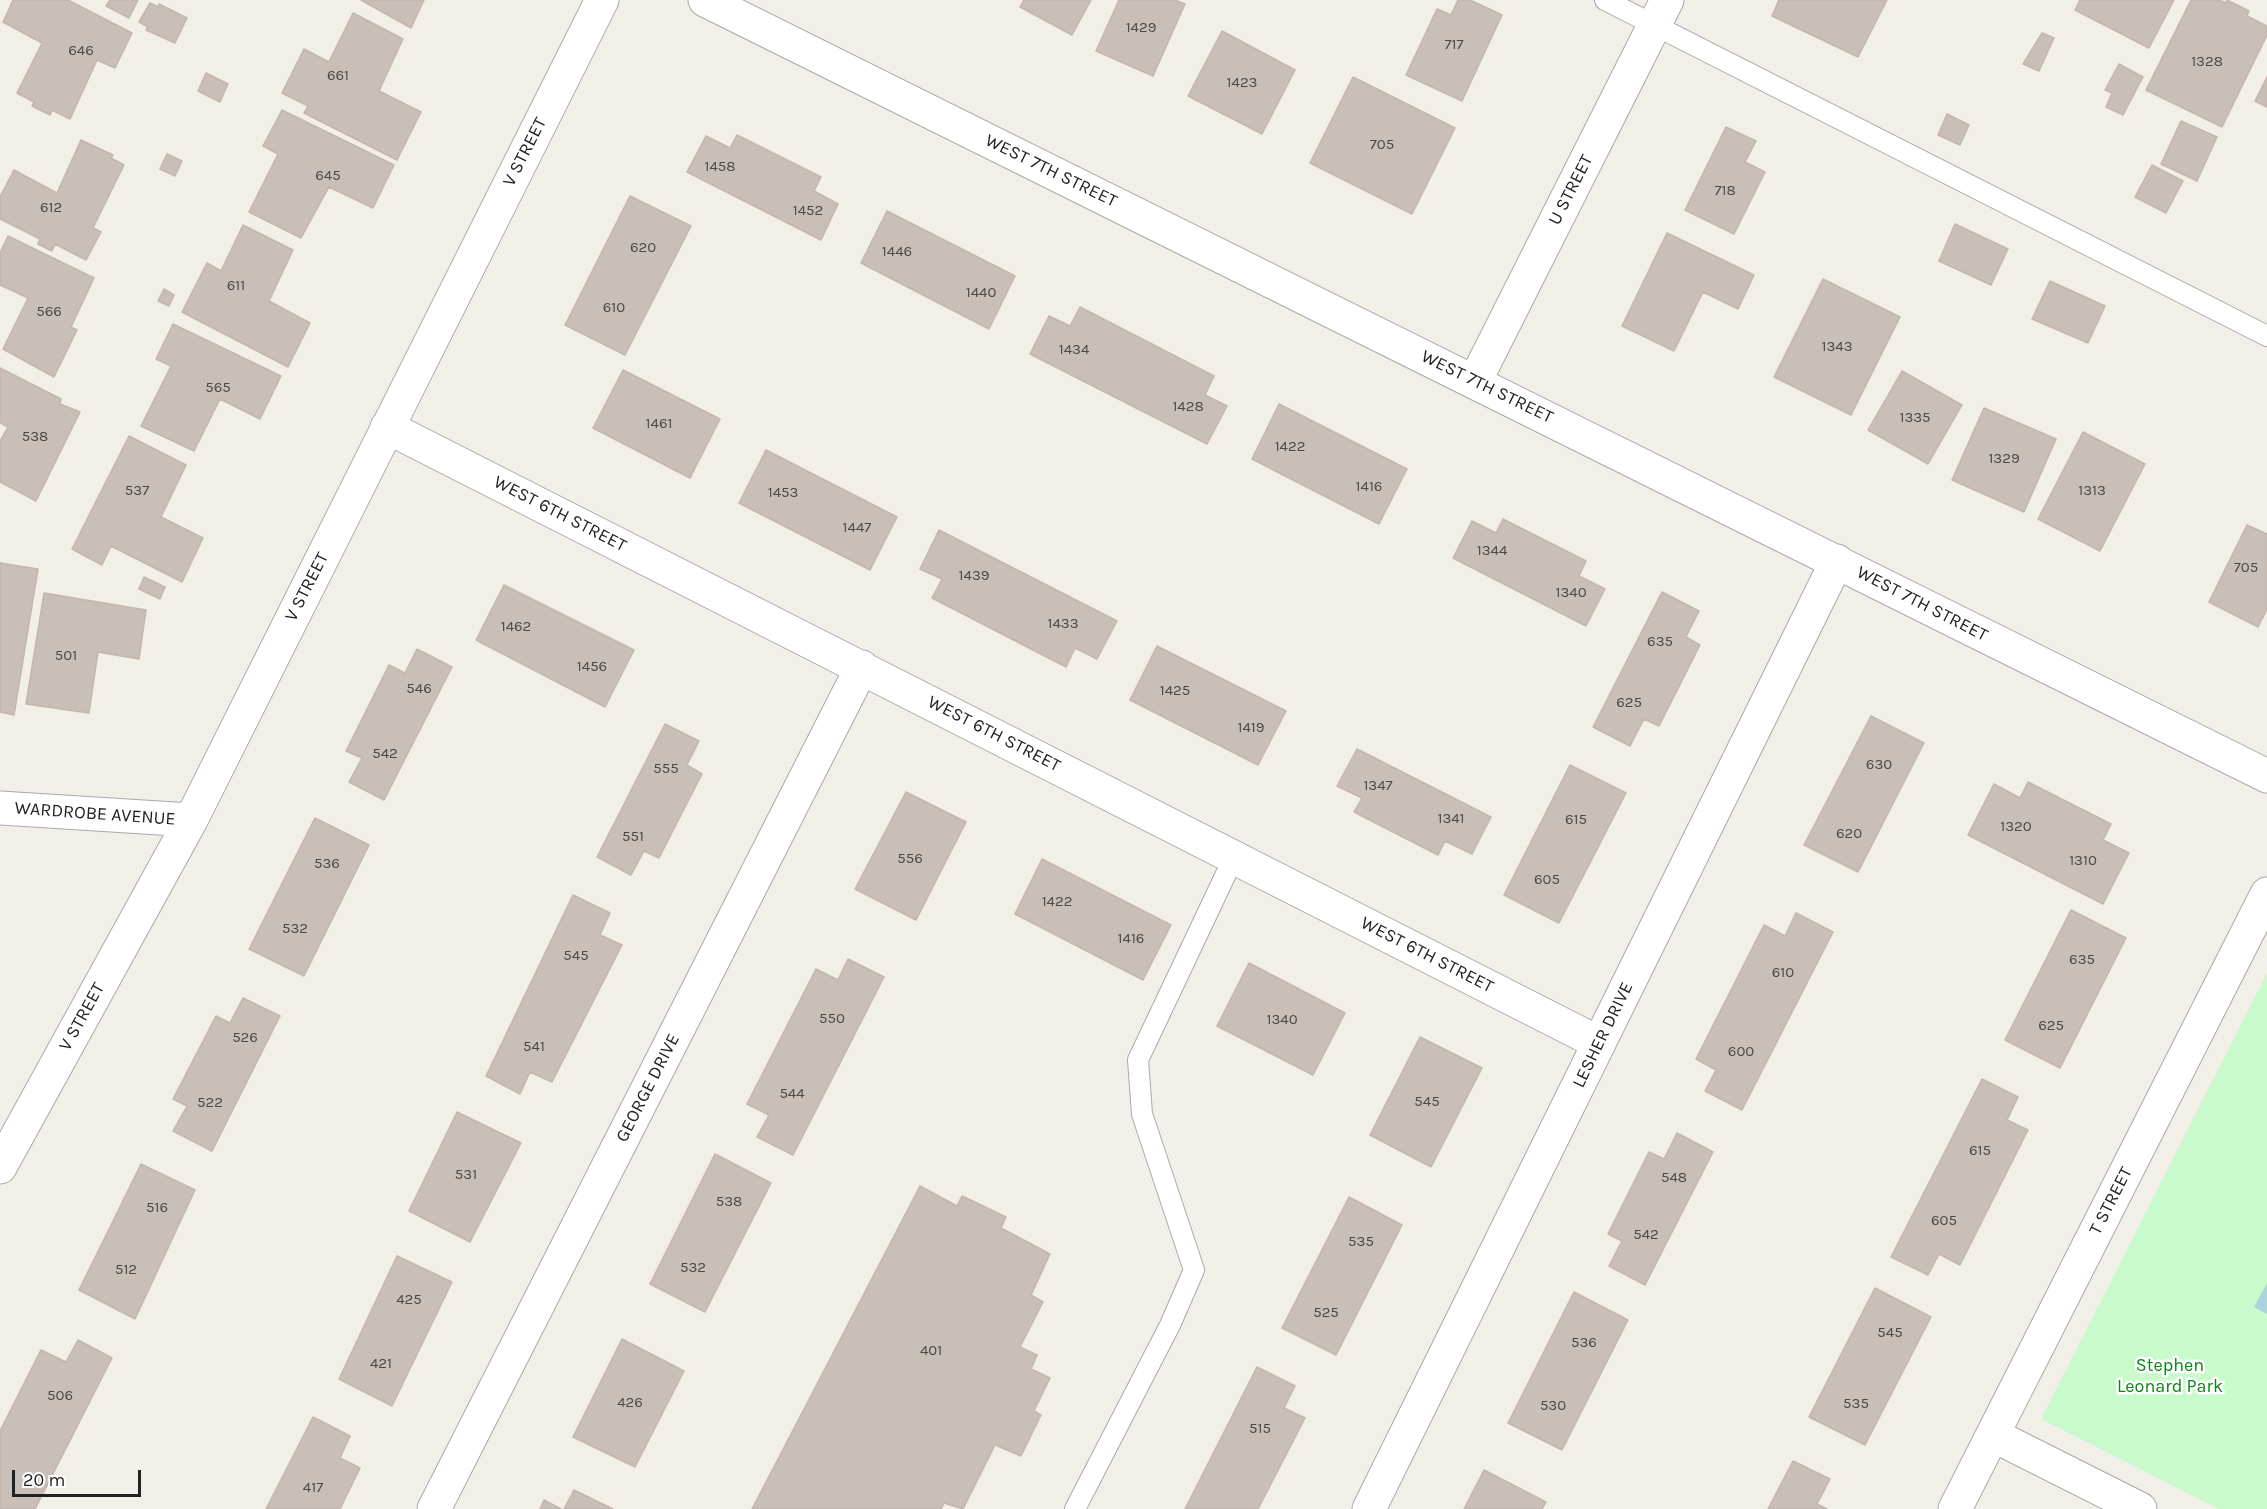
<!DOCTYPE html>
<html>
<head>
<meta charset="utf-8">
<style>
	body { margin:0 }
	#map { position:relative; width:2267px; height:1509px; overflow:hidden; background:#f2efe9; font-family:Karla,sans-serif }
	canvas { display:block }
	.scale { position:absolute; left:12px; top:1470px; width:129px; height:27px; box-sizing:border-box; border:3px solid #222; border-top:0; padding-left:8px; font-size:18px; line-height:21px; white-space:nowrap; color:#222; -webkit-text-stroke:4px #fff; paint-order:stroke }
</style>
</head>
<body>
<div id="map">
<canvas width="2267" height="1509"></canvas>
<div class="scale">20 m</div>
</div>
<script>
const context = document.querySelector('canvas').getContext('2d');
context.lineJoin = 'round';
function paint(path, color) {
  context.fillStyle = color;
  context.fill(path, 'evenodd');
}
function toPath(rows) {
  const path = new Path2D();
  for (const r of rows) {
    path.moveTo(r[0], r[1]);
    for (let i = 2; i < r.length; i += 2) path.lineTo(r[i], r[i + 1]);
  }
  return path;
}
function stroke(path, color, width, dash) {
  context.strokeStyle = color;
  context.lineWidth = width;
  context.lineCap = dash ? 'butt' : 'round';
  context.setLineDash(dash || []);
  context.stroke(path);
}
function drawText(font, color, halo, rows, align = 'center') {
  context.font = font + ' Karla,sans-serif';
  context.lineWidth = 5;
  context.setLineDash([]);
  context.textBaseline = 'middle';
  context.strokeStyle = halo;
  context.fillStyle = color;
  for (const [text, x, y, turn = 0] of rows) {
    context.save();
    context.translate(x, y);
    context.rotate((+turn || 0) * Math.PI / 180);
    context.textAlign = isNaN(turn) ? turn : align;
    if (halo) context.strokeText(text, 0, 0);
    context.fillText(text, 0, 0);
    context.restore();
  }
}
const park = toPath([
	[2267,973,2267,1509,2219,1509,2041,1419]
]);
const water = toPath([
	[2267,1283,2267,1314,2254,1307]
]);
const building = toPath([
	[13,0,68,0,132,33,115,68,97,60,70,119,52,110,50,115,32,106,34,102,17,93,42,43,3,22,13,0],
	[110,0,138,0,129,18,106,6,110,0],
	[361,0,424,0,411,28,361,0],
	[1024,0,1091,0,1072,35,1020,7,1024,0],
	[1119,0,1175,0,1185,4,1153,76,1096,51,1119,0],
	[1458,0,1470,0,1502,15,1462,101,1406,75,1437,9,1451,15,1458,0],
	[1779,0,1887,0,1858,57,1772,16,1779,0],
	[2080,0,2174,0,2149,48,2075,10,2080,0],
	[2191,0,2219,0,2226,3,2227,0,2249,11,2247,16,2267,26,2267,35,2222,127,2146,90,2191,0],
	[150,3,159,7,159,4,187,18,175,43,146,30,148,27,139,22,150,3],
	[353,13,403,39,379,91,421,112,397,160,304,113,308,106,282,93,304,49,329,62,353,13],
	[1222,31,1295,70,1262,134,1188,96,1222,31],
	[2042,33,2054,38,2039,71,2023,64,2042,33],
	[2119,64,2143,77,2123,115,2106,107,2112,93,2105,90,2119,64],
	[206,73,228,84,220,102,198,91,206,73],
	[1353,77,1455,128,1412,214,1310,163,1353,77],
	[2267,77,2267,107,2255,101,2267,77],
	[282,110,394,165,373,208,329,187,301,238,249,212,278,154,263,146,282,110],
	[1947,114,1969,125,1960,145,1938,135,1947,114],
	[2181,121,2217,137,2197,181,2161,164,2181,121],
	[1726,127,1756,141,1745,162,1765,172,1734,234,1685,210,1726,127],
	[737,135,821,177,814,191,838,204,821,240,687,172,706,136,730,148,737,135],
	[81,140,113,155,111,158,124,165,93,228,101,232,86,260,55,244,52,251,38,244,40,239,0,219,0,197,14,170,57,193,81,140],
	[167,154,182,161,175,176,160,169,167,154],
	[2152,165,2183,181,2166,213,2135,197,2152,165],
	[630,196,691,226,625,355,565,325,630,196],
	[887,211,1015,276,989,329,861,263,887,211],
	[1955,224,2008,249,1991,285,1939,261,1955,224],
	[243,225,293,250,269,301,310,323,288,367,182,312,207,263,221,271,243,225],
	[1667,233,1754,275,1738,309,1703,292,1674,351,1622,326,1667,233],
	[8,236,94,278,71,327,77,330,54,377,3,349,28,298,0,285,0,253,8,236],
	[1823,279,1900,317,1851,415,1774,377,1823,279],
	[2050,281,2105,306,2088,343,2032,319,2050,281],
	[164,289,174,295,169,306,158,301,164,289],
	[1080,307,1214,376,1205,395,1227,406,1207,444,1030,354,1049,316,1070,326,1080,307],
	[173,324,281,376,260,419,220,399,194,451,141,426,171,366,156,359,173,324],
	[0,368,61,399,60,404,80,412,36,501,0,482,0,441,8,427,0,423,0,368],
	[623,370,720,419,690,478,593,428,623,370],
	[1902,371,1962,405,1928,464,1868,430,1902,371],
	[1279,404,1407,469,1379,524,1252,459,1279,404],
	[1984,408,2056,439,2024,512,1952,480,1984,408],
	[2083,432,2145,464,2100,551,2038,519,2083,432],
	[129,436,186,465,161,517,203,538,182,582,111,546,102,565,72,549,129,436],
	[766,450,897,517,870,570,739,503,766,450],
	[1503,519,1586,561,1579,576,1605,589,1586,626,1453,558,1472,521,1496,533,1503,519],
	[2247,525,2267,534,2267,609,2258,627,2209,602,2247,525],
	[939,530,1117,621,1097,659,1075,648,1066,667,932,598,942,579,920,569,939,530],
	[0,563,38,569,14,715,0,712,0,563],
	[144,577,165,587,160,599,139,589,144,577],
	[504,585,634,650,605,707,476,640,504,585],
	[1662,592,1699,611,1686,637,1700,645,1659,726,1644,719,1630,746,1593,727,1662,592],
	[44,593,146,610,139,659,98,652,89,713,26,704,44,593],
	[1157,646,1286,711,1258,765,1130,700,1157,646],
	[417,649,452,667,384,800,349,782,362,758,346,751,389,665,405,673,417,649],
	[1871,716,1924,743,1858,872,1804,845,1871,716],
	[665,724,699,741,687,765,702,774,659,858,644,851,631,875,597,857,665,724],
	[1357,749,1491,817,1472,854,1445,841,1438,855,1354,812,1362,798,1337,786,1357,749],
	[1570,765,1626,793,1559,923,1504,895,1570,765],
	[2028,782,2111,824,2103,840,2129,853,2103,904,1968,835,1994,784,2020,798,2028,782],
	[906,792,966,822,916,920,855,889,906,792],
	[315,818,369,845,304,976,249,949,315,818],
	[1042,859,1171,925,1143,980,1015,914,1042,859],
	[573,895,610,913,600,935,622,945,552,1082,530,1072,520,1094,486,1076,573,895],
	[2071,910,2126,938,2060,1068,2005,1040,2071,910],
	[1796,913,1833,932,1742,1110,1705,1091,1716,1070,1696,1059,1764,925,1785,936,1796,913],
	[848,959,884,977,793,1155,757,1137,769,1115,747,1104,816,969,838,980,848,959],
	[1249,963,1345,1013,1313,1075,1217,1026,1249,963],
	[243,998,280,1016,212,1151,173,1131,187,1106,173,1099,216,1016,230,1023,243,998],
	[1420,1037,1482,1068,1431,1167,1370,1135,1420,1037],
	[1982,1079,2018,1097,2007,1120,2028,1130,1960,1265,1939,1254,1928,1275,1891,1257,1982,1079],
	[457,1112,521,1143,470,1242,409,1211,457,1112],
	[1677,1133,1713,1152,1645,1285,1609,1266,1622,1241,1608,1234,1649,1152,1664,1159,1677,1133],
	[715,1154,771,1183,705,1312,650,1284,715,1154],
	[141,1164,195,1190,135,1319,79,1290,141,1164],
	[920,1186,957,1206,962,1196,1006,1217,1001,1228,1050,1254,1031,1295,1043,1302,1020,1347,1037,1355,1031,1369,1050,1378,1034,1411,1041,1415,1021,1456,995,1445,963,1509,944,1503,941,1509,752,1509,920,1186],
	[1349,1197,1402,1225,1336,1355,1282,1328,1349,1197],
	[397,1256,452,1282,392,1406,339,1379,397,1256],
	[1875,1288,1931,1317,1865,1445,1809,1417,1875,1288],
	[1574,1292,1628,1320,1562,1450,1508,1423,1574,1292],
	[622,1339,684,1371,635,1467,573,1437,622,1339],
	[78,1340,112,1358,35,1509,0,1509,0,1431,41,1350,66,1362,78,1340],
	[1257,1367,1295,1386,1284,1408,1305,1418,1258,1509,1185,1509,1257,1367],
	[313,1417,350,1436,340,1458,360,1468,340,1509,266,1509,313,1417],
	[1793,1461,1830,1479,1817,1504,1827,1509,1768,1509,1793,1461],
	[1484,1470,1546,1502,1542,1509,1464,1509,1484,1470],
	[574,1490,613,1509,564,1509,574,1490],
	[544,1500,561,1509,540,1509,544,1500]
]);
const service = toPath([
	[1605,0,2267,336],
	[1075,1509,1170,1325,1194,1270,1142,1114,1138,1060,1234,857]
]);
const minor = toPath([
	[705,0,2267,776],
	[1475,381,1667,0],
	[387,427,1599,1043],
	[0,808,191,820],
	[0,1167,191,820,602,0],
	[1993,1435,2140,1509],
	[434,1509,862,667],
	[1369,1509,1837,561],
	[1955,1509,2267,894]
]);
const numberNames = [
	["1429",1141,28],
	["717",1454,45],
	["646",81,51],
	["1328",2207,62],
	["661",338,76],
	["1423",1242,83],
	["705",1382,145],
	["1458",720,167],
	["645",328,176],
	["718",1725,191],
	["612",51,208],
	["1452",808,211],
	["620",643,248],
	["1446",897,252],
	["611",236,286],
	["1440",981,293],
	["610",614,308],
	["566",49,312],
	["1343",1837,347],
	["1434",1074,350],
	["565",218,388],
	["1428",1188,407],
	["1335",1915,418],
	["1461",659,424],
	["538",35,437],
	["1422",1290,447],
	["1329",2004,459],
	["1416",1369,487],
	["537",137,491],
	["1313",2092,491],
	["1453",783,493],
	["1447",857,528],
	["1344",1492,551],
	["705",2246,568],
	["1439",974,576],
	["1340",1571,593],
	["1433",1063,624],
	["1462",516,627],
	["635",1660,642],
	["501",66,656],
	["1456",592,667],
	["546",419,689],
	["1425",1175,691],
	["625",1629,703],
	["1419",1251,728],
	["542",385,754],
	["630",1879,765],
	["555",666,769],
	["1347",1378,786],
	["1341",1451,819],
	["615",1576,820],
	["1320",2016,827],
	["620",1849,834],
	["551",633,837],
	["556",910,859],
	["1310",2083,861],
	["536",327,864],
	["605",1547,880],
	["1422",1057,902],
	["532",295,929],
	["1416",1131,939],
	["545",576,956],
	["635",2082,960],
	["610",1783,973],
	["550",832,1019],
	["1340",1282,1020],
	["625",2051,1026],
	["526",245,1038],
	["541",534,1047],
	["600",1741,1052],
	["544",792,1094],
	["545",1427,1102],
	["522",210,1103],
	["615",1980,1151],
	["531",466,1175],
	["548",1674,1178],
	["538",729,1202],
	["516",157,1208],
	["605",1944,1221],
	["542",1646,1235],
	["535",1361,1242],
	["532",693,1268],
	["512",126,1270],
	["425",409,1300],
	["525",1326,1313],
	["545",1890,1333],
	["536",1584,1343],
	["401",931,1351],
	["421",381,1364],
	["506",60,1396],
	["426",630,1403],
	["535",1856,1404],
	["530",1553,1406],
	["515",1260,1429],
	["417",313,1488]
];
const streetNames = [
	["V STREET",525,152,-63],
	["WEST 7TH STREET",1051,171,26],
	["U STREET",1571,190,-63],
	["WEST 7TH STREET",1487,387,26],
	["WEST 6TH STREET",560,514,27],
	["V STREET",307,587,-63],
	["WEST 7TH STREET",1922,604,27],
	["WEST 6TH STREET",994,734,27],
	["WARDROBE AVENUE",95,814,4],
	["WEST 6TH STREET",1427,955,27],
	["V STREET",82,1017,-61],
	["LESHER DRIVE",1603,1035,-64],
	["GEORGE DRIVE",648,1088,-63],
	["T STREET",2111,1201,-63]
];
const parkNames = [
	["Stephen",2170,1366],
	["Leonard Park",2170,1387]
];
paint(park, '#c8facc');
paint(water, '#aad3df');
paint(building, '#c7bfb8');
stroke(building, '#c4b6ab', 1.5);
stroke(service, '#a9a9a9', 22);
stroke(minor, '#a9a9a9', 35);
stroke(service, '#fff', 20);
stroke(minor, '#fff', 33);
drawText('15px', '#4b4948', null, numberNames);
drawText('18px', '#222', '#fff', streetNames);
drawText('18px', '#0c8416', '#fff', parkNames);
</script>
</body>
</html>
